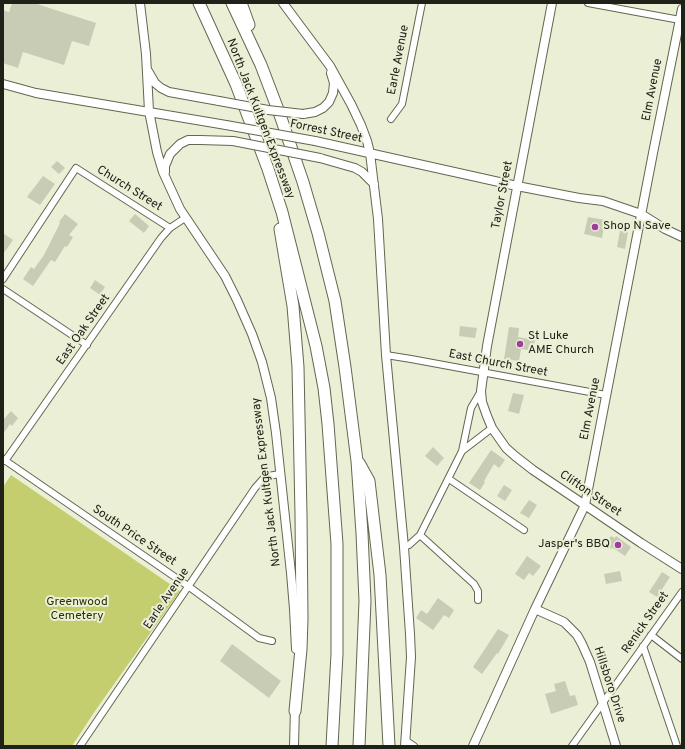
<!DOCTYPE html>
<html>
<head>
<meta charset="utf-8">
<style>
	body { margin:0 }
	#map { position:relative; width:685px; height:749px; overflow:hidden; background:#ebefd6; font-family:Overpass,sans-serif }
	canvas { display:block }
	.frame { position:absolute; inset:0; border:4px solid #202118; pointer-events:none }
</style>
</head>
<body>
<div id="map">
<canvas width="685" height="749"></canvas>
<div class="frame"></div>
</div>
<script>
const context = document.querySelector('canvas').getContext('2d');
context.lineJoin = 'round';
function paint(path, color) {
  context.fillStyle = color;
  context.fill(path, 'evenodd');
}
function toPath(rows) {
  const path = new Path2D();
  for (const r of rows) {
    path.moveTo(r[0], r[1]);
    for (let i = 2; i < r.length; i += 2) path.lineTo(r[i], r[i + 1]);
  }
  return path;
}
function stroke(path, color, width, dash) {
  context.strokeStyle = color;
  context.lineWidth = width;
  context.lineCap = dash ? 'butt' : 'round';
  context.setLineDash(dash || []);
  context.stroke(path);
}
function drawText(font, color, halo, rows, align = 'center') {
  context.font = font + ' Overpass,sans-serif';
  context.lineWidth = 4;
  context.setLineDash([]);
  context.textBaseline = 'middle';
  context.strokeStyle = halo;
  context.fillStyle = color;
  for (const [text, x, y, turn = 0] of rows) {
    context.save();
    context.translate(x, y);
    context.rotate((+turn || 0) * Math.PI / 180);
    context.textAlign = isNaN(turn) ? turn : align;
    if (halo) context.strokeText(text, 0, 0);
    context.fillText(text, 0, 0);
    context.restore();
  }
}
const green = toPath([
	[11,475,180,591,95,711,72,746,3,746,3,487]
]);
const building = toPath([
	[12,3,34,3,96,23,89,46,72,41,64,65,23,52,18,68,3,63,3,10,9,12],
	[57,161,65,168,59,174,51,167],
	[43,176,55,184,40,205,27,197],
	[65,214,78,224,69,235,73,237,67,247,65,246,55,262,51,260,33,286,23,279,31,267,34,269,44,255,60,223,59,222],
	[135,214,149,226,144,233,129,221],
	[588,217,605,220,602,238,584,234],
	[620,231,628,232,625,249,617,247],
	[3,233,13,240,3,254],
	[95,280,105,287,100,295,90,288],
	[460,326,477,328,475,338,459,336],
	[509,327,519,328,518,337,535,340,533,351,521,349,519,361,504,359],
	[513,393,524,395,519,414,508,411],
	[11,411,18,418,12,426,10,424,3,434,3,420],
	[433,447,444,458,437,466,425,456],
	[491,450,505,460,499,468,494,464,484,481,485,482,480,490,469,483],
	[504,485,512,490,505,501,497,496],
	[529,500,537,505,529,518,520,513],
	[611,536,615,538,616,536,631,547,625,556,613,548,609,549,606,543],
	[527,556,541,566,533,576,529,573,524,580,515,574],
	[620,571,622,581,606,584,604,574],
	[662,572,670,577,657,597,649,592],
	[438,598,454,610,449,618,444,615,433,630,416,618,421,610,427,614],
	[498,629,509,635,498,654,497,653,482,674,473,667],
	[232,644,281,681,269,698,220,661],
	[565,681,570,696,575,695,578,705,551,714,545,694,556,691,554,684]
]);
const street = toPath([
	[588,3,680,20],
	[391,119,402,104,422,3],
	[3,279,76,168,170,228],
	[3,289,87,345],
	[386,355,411,359,606,395],
	[462,451,471,408,481,391],
	[3,459,188,586,259,638,272,641],
	[5,461,161,238,170,228,185,218],
	[449,479,524,530],
	[420,535,474,584,478,591,478,600],
	[404,547,409,545,420,535,462,451,492,428],
	[651,635,682,659],
	[643,646,677,746],
	[405,740,414,746],
	[80,746,255,488,263,479,268,476,280,474],
	[572,746,682,592]
]);
const secondary = toPath([
	[140,3,146,54,149,111,157,152,163,172,180,209,225,276,237,300,252,334,262,362,271,398,276,433,291,573,294,609,296,649],
	[283,3,330,66,351,104,361,125,367,141,370,153,378,219,386,355,404,547,410,634,411,657,405,746],
	[552,3,487,346,481,391,482,402,487,416,492,428,506,448,515,456,533,470,641,543,682,569],
	[148,71,155,83,161,88,169,92,219,101],
	[3,84,36,93,226,125],
	[303,114,315,112,323,108,329,102,333,93,334,83,331,73],
	[315,141,517,186,579,198,603,201,641,214,665,229,682,237],
	[320,158,355,168,362,172,374,184],
	[165,172,165,166,170,154,180,144,188,140,200,140,233,141],
	[535,609,564,622,577,635,582,644,590,662,616,746],
	[294,746,295,707],
	[473,746,535,609,585,505,653,153,682,9]
]);
const highway = toPath([
	[199,3,236,84,268,169,282,212,316,346,324,388,328,424,337,544,337,654,332,746],
	[232,3,261,65,280,115,303,182,318,233,335,301,345,367,357,461,362,533,365,601,359,746],
	[241,3,249,25],
	[280,229,293,306,298,367,301,515,302,619,301,649,295,711],
	[359,463,369,481,380,575,389,746]
]);
const secondaryBridge = toPath([
	[219,101,268,110,303,114],
	[226,125,315,141],
	[233,141,320,158]
]);
const markers = [
	[595,227,4,"#a13b9f"],
	[520,344,4,"#a13b9f"],
	[618,545,4,"#a13b9f"]
];
const streetNames = [
	["Earle Avenue",399,60,-79],
	["Elm Avenue",653,90,-79],
	["North Jack Kultgen Expressway",260,119,69],
	["Forrest Street",326,132,12],
	["Church Street",129,189,32],
	["Taylor Street",503,195,-79],
	["East Oak Street",84,330,-55],
	["East Church Street",498,364,11],
	["Elm Avenue",591,409,-79],
	["North Jack Kultgen Expressway",267,482,-97],
	["Clifton Street",590,494,34],
	["South Price Street",134,536,34],
	["Earle Avenue",167,599,-56],
	["Renick Street",646,623,-55],
	["Hillsboro Drive",609,685,72]
];
const poiNames = [
	["Shop N Save",603,227],
	["St Luke",528,337],
	["AME Church",528,351],
	["Jasper's BBQ",610,545,"right"]
];
const parkNames = [
	["Greenwood",77,603],
	["Cemetery",77,617]
];
paint(green, '#c4ce6e');
paint(building, '#c9ccb4');
stroke(street, '#636651', 8);
stroke(secondary, '#636651', 10);
stroke(highway, '#636651', 13);
stroke(street, '#fff', 6);
stroke(secondary, '#fff', 8);
stroke(highway, '#fff', 11);
stroke(secondaryBridge, '#636651', 10, []);
stroke(secondaryBridge, '#fff', 8);
for (const [x, y, r, color] of markers) {
  const dot = new Path2D();
  dot.arc(x, y, r, 0, 2 * Math.PI);
  context.fillStyle = color;
  context.fill(dot);
  stroke(dot, '#ebefd6', 1.5);
}
drawText('12px', '#202118', '#ebefd6', streetNames);
drawText('12px', '#202118', '#ebefd6', poiNames, 'left');
drawText('12px', '#2c2f02', '#ebefd6', parkNames);
</script>
</body>
</html>
